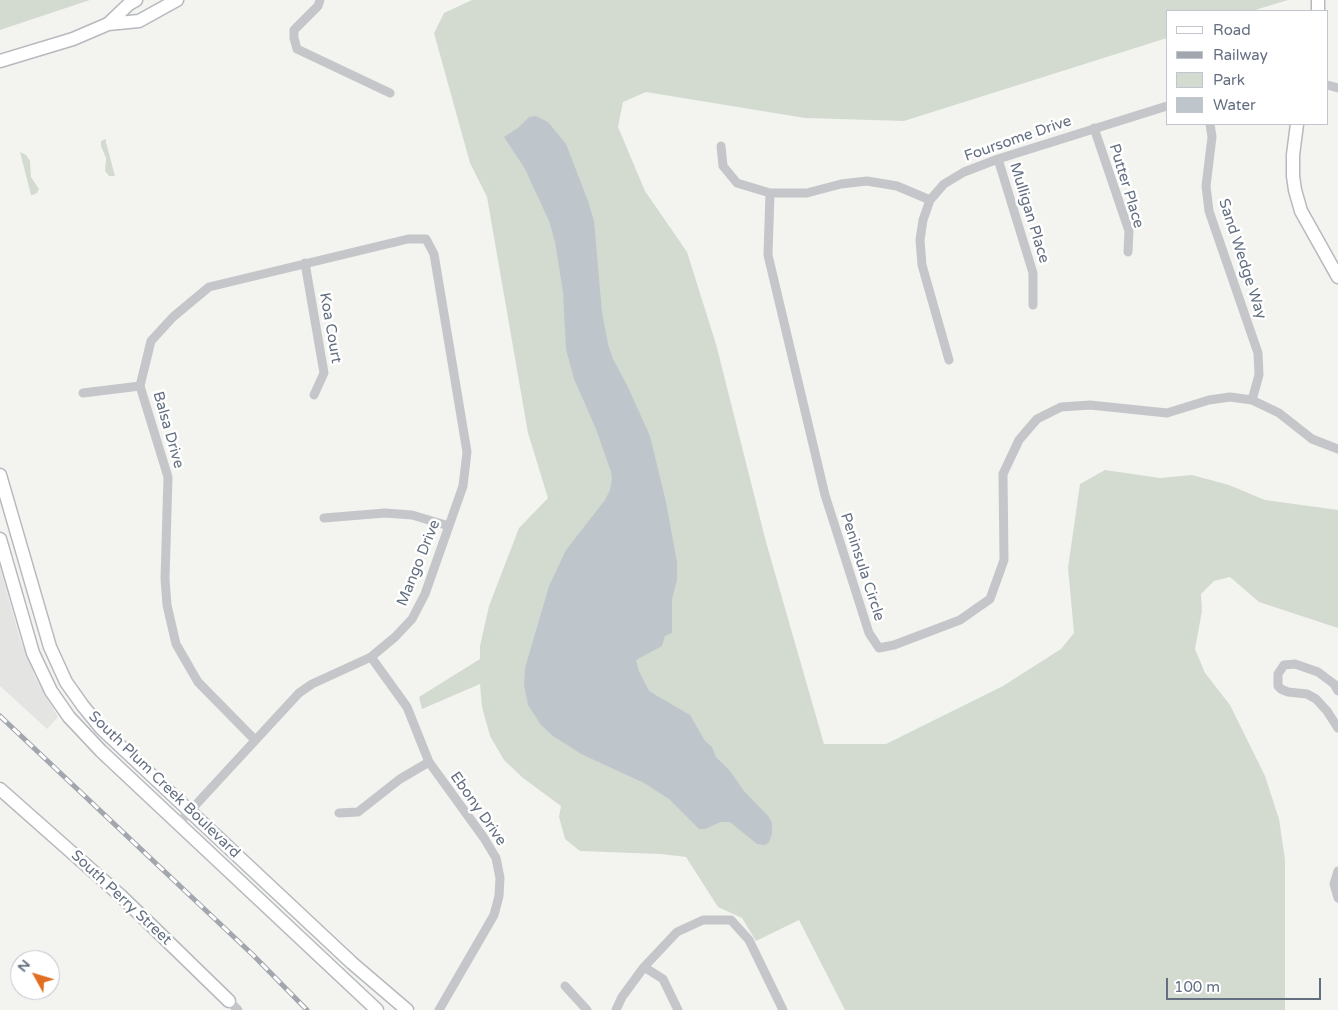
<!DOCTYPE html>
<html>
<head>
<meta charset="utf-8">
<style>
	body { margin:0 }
	#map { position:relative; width:1338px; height:1010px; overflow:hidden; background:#f3f4f0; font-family:"Varela Round",sans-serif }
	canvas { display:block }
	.legend { position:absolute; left:1166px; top:10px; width:162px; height:115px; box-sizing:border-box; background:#fff; border:1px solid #c1c5cd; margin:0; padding:6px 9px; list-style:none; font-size:15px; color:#636f81 }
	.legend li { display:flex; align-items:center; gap:10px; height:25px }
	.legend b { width:25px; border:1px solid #c1c5cd }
	.north { position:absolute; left:10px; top:950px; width:50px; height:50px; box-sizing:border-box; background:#fff; border:1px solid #c1c5cd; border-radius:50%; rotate:309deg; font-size:14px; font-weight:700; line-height:20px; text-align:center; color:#636f81 }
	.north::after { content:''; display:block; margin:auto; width:18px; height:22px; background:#e16e22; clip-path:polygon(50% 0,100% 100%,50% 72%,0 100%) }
	.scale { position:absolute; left:1166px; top:978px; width:155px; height:22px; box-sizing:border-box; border:2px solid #636f81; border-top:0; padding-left:6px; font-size:15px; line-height:18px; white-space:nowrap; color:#636f81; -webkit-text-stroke:4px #fff; paint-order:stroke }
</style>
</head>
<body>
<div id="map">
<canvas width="1338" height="1010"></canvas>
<ul class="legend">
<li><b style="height:6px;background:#fff"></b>Road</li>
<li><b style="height:6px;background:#a2a6ad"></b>Railway</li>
<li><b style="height:14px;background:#d3dbd1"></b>Park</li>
<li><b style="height:14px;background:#bec6cc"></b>Water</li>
</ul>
<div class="north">N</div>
<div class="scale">100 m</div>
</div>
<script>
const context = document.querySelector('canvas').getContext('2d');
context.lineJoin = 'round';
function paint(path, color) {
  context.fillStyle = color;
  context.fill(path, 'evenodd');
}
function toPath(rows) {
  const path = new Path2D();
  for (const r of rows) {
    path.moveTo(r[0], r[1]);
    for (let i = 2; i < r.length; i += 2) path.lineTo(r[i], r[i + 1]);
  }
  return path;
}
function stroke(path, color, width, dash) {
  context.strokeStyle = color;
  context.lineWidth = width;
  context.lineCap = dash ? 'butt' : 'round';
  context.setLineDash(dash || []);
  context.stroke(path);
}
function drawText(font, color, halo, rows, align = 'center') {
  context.font = font + ' "Varela Round",sans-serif';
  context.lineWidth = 5;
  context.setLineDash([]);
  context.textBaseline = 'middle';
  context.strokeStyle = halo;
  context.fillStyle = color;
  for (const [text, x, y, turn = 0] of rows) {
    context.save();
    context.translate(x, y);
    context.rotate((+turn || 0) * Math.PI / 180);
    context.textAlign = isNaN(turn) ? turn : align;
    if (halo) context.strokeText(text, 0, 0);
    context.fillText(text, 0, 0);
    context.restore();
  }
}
const built = toPath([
	[0,568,21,642,36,679,58,717,47,729,0,686]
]);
const green = toPath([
	[0,0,90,0,0,30],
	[472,0,1288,0,1252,11,1167,11,1167,38,904,121,805,118,646,92,623,102,618,127,645,191,687,252,716,344,766,542,824,744,886,744,1003,686,1061,649,1074,633,1068,568,1080,484,1105,470,1160,478,1192,475,1229,485,1265,500,1338,510,1338,628,1259,602,1230,577,1214,581,1201,594,1202,611,1195,649,1205,673,1230,705,1265,776,1279,819,1285,860,1285,1010,845,1010,799,920,756,941,742,918,718,907,686,857,661,854,580,851,565,839,559,817,561,806,523,778,504,760,490,736,482,707,480,684,422,709,419,697,480,659,480,646,489,606,519,528,548,498,528,433,487,197,470,163,434,33,444,13],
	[106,139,106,142,115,176,109,176,105,171,106,158,101,146,101,141],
	[20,152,26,155,30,161,31,177,39,189,37,193,33,195,31,195]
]);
const water = toPath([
	[536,116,548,122,566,144,588,201,594,221,602,312,608,344,613,359,627,385,650,436,666,502,677,562,677,580,672,599,672,633,665,636,662,646,636,660,639,671,649,691,690,715,705,741,712,747,716,757,730,771,744,791,769,817,772,823,772,834,769,842,765,845,757,844,730,822,721,822,705,829,699,829,669,799,644,783,581,754,553,736,541,725,528,705,524,685,525,668,549,586,566,550,605,500,610,490,612,479,611,472,596,429,574,379,566,349,563,292,555,242,549,221,525,169,504,137,519,127,529,117]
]);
const street = toPath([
	[320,0,318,6,294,30,294,38,297,49,390,93],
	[1327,85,1338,88],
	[1210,124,1212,137,1206,186,1209,211,1258,353,1259,375,1252,400],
	[1094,128,1129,231,1128,252],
	[721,146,723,166,737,183,770,193,807,193,841,184,867,181,897,186,930,200],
	[998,159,1033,273,1033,305],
	[770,193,768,255,825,495,869,633,879,648,894,645,960,620,990,599,1004,560,1003,474,1019,440,1037,419,1061,407,1090,405,1167,413,1209,400,1230,397,1252,400,1279,413,1312,439,1338,449],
	[305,263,324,373,314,395],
	[949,360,922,265,920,240,923,220,930,200,944,184,964,172,998,159,1167,106],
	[83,393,140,386],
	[324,518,385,513,412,515,449,526],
	[371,657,407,707,429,762,484,838,496,858,500,878,499,896,494,915,439,1010],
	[1338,691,1334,684,1318,672,1295,664,1284,665,1278,674,1278,686,1281,689,1288,692,1307,694,1316,699,1327,711,1338,728],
	[339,813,358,812,400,779,429,762],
	[178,824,299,693,312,684,371,657,395,637,412,619,425,594,463,486,467,452,434,254,426,239,408,239,209,287,173,317,151,341,140,386,168,477,165,579,167,605,176,644,198,682,255,740],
	[1338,871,1334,884,1338,898],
	[644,967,663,979,678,1010],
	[565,986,587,1010],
	[229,1001,238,1010],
	[616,1010,622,997,644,967,677,932,703,920,731,920,749,940,783,1010]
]);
const secondary = toPath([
	[1318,0,1318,11],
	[108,24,129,4,136,0],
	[0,61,73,39,108,24,139,21,177,0],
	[1297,124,1293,155,1293,176,1295,190,1301,211,1338,277],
	[0,475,50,647,66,682,83,706,101,728,352,963,407,1010],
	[0,539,33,653,51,691,69,717,101,751,377,1010],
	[0,789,121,896,229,1001]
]);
const rail = toPath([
	[0,716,253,955,307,1010]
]);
const streetNames = [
	["Foursome Drive",1018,139,-19],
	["Putter Place",1126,186,73],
	["Mulligan Place",1029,213,73],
	["Sand Wedge Way",1242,259,72],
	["Koa Court",330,328,80],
	["Balsa Drive",168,430,74],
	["Mango Drive",419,563,-68],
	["Peninsula Circle",862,567,72],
	["South Plum Creek Boulevard",164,785,44],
	["Ebony Drive",478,809,55],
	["South Perry Street",121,898,43]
];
paint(built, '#e4e4e3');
paint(green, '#d3dbd1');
paint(water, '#bec6cc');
stroke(secondary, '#b6b9be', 15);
stroke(street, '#c4c6ca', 9);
stroke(secondary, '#fff', 12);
stroke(rail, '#a2a6ad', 5);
stroke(rail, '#fff', 3, [9]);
drawText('15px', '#636f81', '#fff', streetNames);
</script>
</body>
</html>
